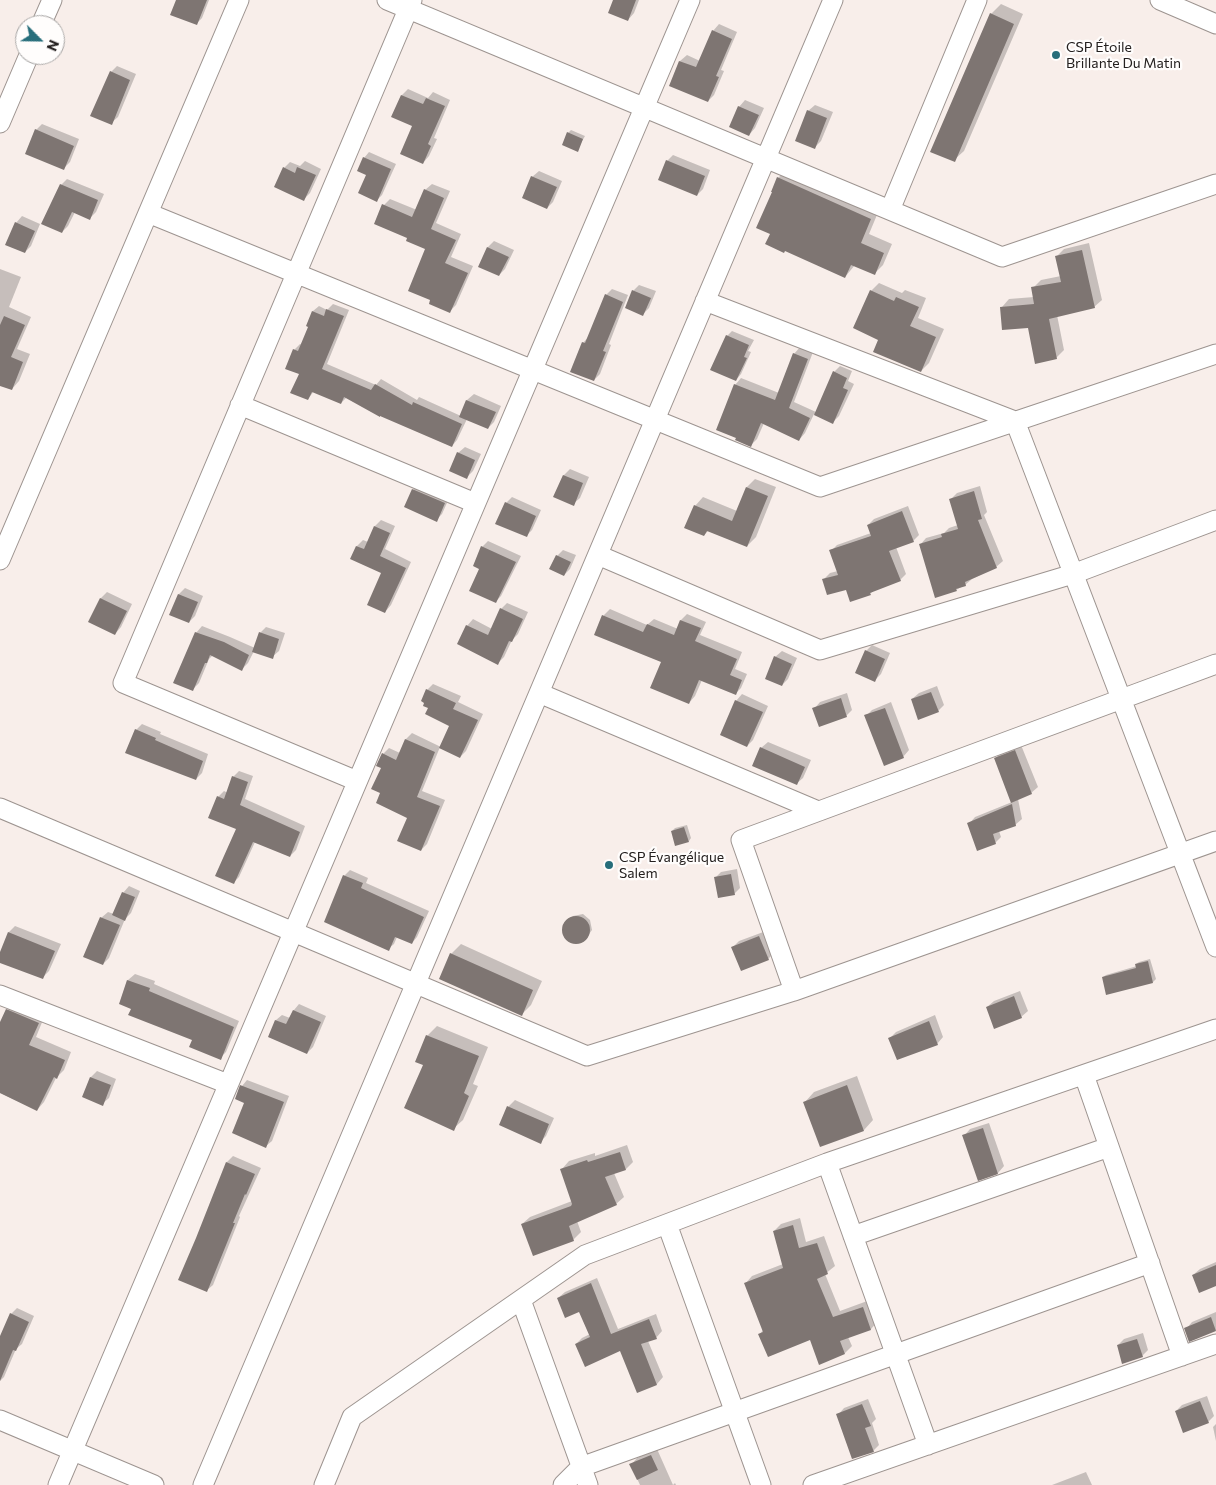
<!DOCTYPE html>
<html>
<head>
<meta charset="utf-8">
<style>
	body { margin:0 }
	#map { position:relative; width:1216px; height:1485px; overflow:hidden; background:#f8eeea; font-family:Commissioner,sans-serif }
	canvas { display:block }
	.north { position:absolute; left:15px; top:15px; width:50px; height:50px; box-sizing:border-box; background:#fffdfc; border:1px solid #a7a5a4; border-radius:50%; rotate:113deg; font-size:14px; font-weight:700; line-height:20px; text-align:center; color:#24201f }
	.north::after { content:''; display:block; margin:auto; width:18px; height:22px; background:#276e7b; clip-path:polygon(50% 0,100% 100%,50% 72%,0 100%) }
</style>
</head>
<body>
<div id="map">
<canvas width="1216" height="1485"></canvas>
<div class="north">N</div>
</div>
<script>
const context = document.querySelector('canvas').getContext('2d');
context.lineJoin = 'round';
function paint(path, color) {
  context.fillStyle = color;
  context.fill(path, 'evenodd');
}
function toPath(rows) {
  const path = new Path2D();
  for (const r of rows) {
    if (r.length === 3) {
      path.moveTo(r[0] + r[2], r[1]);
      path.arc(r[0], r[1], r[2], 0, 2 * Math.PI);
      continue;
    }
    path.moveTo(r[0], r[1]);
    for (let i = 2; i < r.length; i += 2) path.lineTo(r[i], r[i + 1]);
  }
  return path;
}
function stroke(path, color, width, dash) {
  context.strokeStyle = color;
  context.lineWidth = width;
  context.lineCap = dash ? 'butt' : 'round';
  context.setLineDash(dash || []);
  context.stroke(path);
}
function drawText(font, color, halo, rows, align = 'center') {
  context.font = font + ' Commissioner,sans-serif';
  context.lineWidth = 4.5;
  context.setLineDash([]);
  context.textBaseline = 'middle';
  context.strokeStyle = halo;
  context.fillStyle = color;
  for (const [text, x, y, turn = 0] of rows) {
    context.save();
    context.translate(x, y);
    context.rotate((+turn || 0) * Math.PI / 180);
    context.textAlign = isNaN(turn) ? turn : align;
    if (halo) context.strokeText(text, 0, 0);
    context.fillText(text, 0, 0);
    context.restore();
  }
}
const shadow = toPath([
	[177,0,209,0,202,18,196,24],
	[615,0,639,0,634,13,628,20],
	[1001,4,1023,14,964,151,954,160,991,14],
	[719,24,737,32,721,70,724,71,714,95,708,101,670,85,680,61,687,55,700,61,713,31],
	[117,66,136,74,118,117,111,123,111,72],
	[408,89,428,98,433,92,450,100,434,138,437,139,429,156,423,163,414,125,393,117,402,95],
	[745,100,764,108,755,128,749,135,739,107],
	[815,105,833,112,821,141,815,147,808,111],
	[42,124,79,139,70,162,64,168,36,130],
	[571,130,585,136,577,150,568,133],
	[369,152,396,164,382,195,377,200,364,158],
	[673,155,710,170,703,189,697,195,667,161],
	[305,161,321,169,310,193,304,199,284,168,290,162,300,166],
	[787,169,879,210,869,234,892,244,883,265,875,273,855,265,845,277,772,233,778,178],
	[539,171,562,181,553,202,547,208,532,177],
	[67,179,104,194,96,212,90,218,75,212,68,226,62,232,61,185],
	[432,184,450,191,436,223,461,234,451,257,473,266,456,305,450,311,427,249,409,237,384,205,390,199,417,210,425,190],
	[22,216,40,224,31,246,25,252,16,223],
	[494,241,514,250,505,269,499,275,480,266,488,247],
	[1089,243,1102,300,1094,307,1057,315,1064,350,1056,358,1029,327,1002,307,1009,299,1034,297,1033,288,1041,280,1061,276,1057,256,1064,249],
	[0,269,21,277,9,307,31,317,17,349,30,354,19,381,12,389,0,384],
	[879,283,902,293,905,290,926,298,918,318,944,329,929,363,921,371,871,291],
	[639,285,656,291,649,308,643,314,633,291],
	[612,289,628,295,609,344,611,345,600,374,594,380,583,343,589,336,606,295],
	[333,304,349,310,327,364,376,385,381,379,417,400,419,397,461,416,467,400,474,394,501,406,494,422,488,428,467,419,457,440,452,446,347,397,341,403,314,391,308,399,294,350,300,344,302,345,309,326,307,326,313,311,319,306,327,310],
	[732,331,754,340,748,351,751,352,741,374,736,380,727,336],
	[800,347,813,352,794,402,816,412,834,372,840,366,852,371,848,381,854,384,839,416,833,422,814,414,805,433,799,440,764,423,757,439,751,445,735,385,741,378,779,393,794,354],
	[465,447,481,454,473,471,467,477,458,453],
	[570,469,589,477,580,498,573,504,555,496,564,475],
	[755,479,776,487,756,537,747,546,709,530,704,535,695,506,703,497,737,511,747,487],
	[419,484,450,496,442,514,436,520,413,490],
	[980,486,987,512,984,515,1003,561,996,567,972,579,965,585,956,590,920,545,926,538,944,533,949,528,958,525,950,500,957,493],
	[512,497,541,510,532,530,526,536,506,503],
	[908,506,919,535,913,541,896,547,906,574,900,580,874,590,870,594,847,589,824,579,830,573,838,571,831,551,837,545,871,533,868,525,874,519],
	[381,520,395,526,385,549,411,562,391,605,385,612,383,572,352,558,357,546,363,540,368,542,375,526],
	[488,541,521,556,501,596,495,602,481,568,482,547],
	[563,550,576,555,570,569,564,575,557,556],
	[185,588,203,596,195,616,189,622,171,614,179,594],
	[107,592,132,604,121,627,115,634,90,622,101,598],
	[507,603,528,612,518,634,512,640,504,657,498,663,467,626,473,619,492,629,501,609],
	[610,609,647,625,654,619,678,629,681,620,687,614,706,622,700,635,742,652,735,669,747,674,741,688,735,694,702,680,695,696,689,703,662,661,596,634,604,615],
	[202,626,230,637,255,648,260,633,266,627,285,633,279,651,272,657,254,651,248,663,242,669,213,655,209,659,199,683,192,690,196,633],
	[872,645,890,653,881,674,875,680,866,651],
	[782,651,797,658,788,679,782,685,775,657],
	[433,684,461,696,458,702,483,714,466,751,460,757,440,747,422,791,445,800,427,844,421,850,408,817,382,793,383,754,389,748,400,753,406,739,412,733,441,747,451,725,430,708,427,690],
	[937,686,944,705,938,711,912,699,919,693],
	[847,693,852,710,846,716,814,709,820,702],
	[742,694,768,706,753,740,747,746,721,735,736,701],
	[891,702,909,750,903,757,866,716,872,710],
	[142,724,161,732,160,734,208,754,202,773,196,779,136,730],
	[768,742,811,760,803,778,796,784,761,748],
	[1021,745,1038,787,1031,793,1018,799,1022,819,1015,825,999,831,1001,837,995,843,969,824,975,817,1012,802,995,759,1001,752],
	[239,771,253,776,245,799,305,826,296,850,290,856,255,842,239,877,233,883,237,828,218,797,224,791,228,793,233,777],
	[687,825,691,838,689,841,672,831,675,828],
	[737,869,740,888,734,894,715,878,721,872],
	[350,870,368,878,366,883,429,911,417,937,412,943,397,937,394,944,388,949,344,876],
	[129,886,140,891,131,913,125,919,109,958,103,964,101,918,108,912,114,914,123,893],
	[583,914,590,920,592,930,583,942,572,943,565,937,563,927,573,916],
	[15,926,61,944,49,971,43,977,0,961,0,955,9,932],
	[766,931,774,953,768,959,733,947,739,941],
	[461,944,542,981,531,1005,522,1014,451,954],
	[1150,959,1156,979,1153,982,1107,994,1103,977,1106,975,1137,966,1136,964,1139,962],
	[135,974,155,981,154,984,239,1021,226,1052,220,1058,193,1040,120,1003,128,980],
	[1020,991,1028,1011,1021,1017,987,1007,994,1001],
	[14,1002,45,1015,36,1037,71,1052,64,1070,56,1078,44,1102,37,1110,0,1093,0,1025,7,1010],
	[299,1004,326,1016,313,1047,307,1053,269,1037,276,1020,282,1015,290,1018,294,1010],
	[935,1015,943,1037,937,1044,890,1038,896,1032],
	[437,1026,488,1047,473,1084,478,1086,463,1120,453,1129,424,1064,427,1036],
	[97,1071,116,1079,109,1098,102,1104,83,1097,91,1077],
	[857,1076,873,1120,864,1130,805,1102,814,1092],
	[247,1080,289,1096,272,1141,266,1146,246,1102,242,1086],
	[515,1100,554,1118,546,1136,540,1142,500,1124,509,1106],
	[989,1123,1004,1166,998,1173,979,1179,964,1136,970,1129],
	[627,1145,633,1162,626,1169,614,1173,624,1197,616,1204,577,1221,581,1232,573,1240,522,1224,530,1217,572,1201,562,1169,569,1161,595,1153,595,1156],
	[233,1156,261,1168,239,1216,240,1217,213,1285,206,1291,198,1238,227,1162],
	[800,1218,806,1242,824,1236,835,1266,825,1274,840,1311,870,1300,878,1321,871,1329,848,1337,852,1346,845,1353,810,1338,760,1334,763,1330,745,1284,752,1276,783,1264,774,1231,781,1224],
	[1216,1262,1216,1284,1193,1275,1200,1269],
	[597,1278,618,1329,656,1314,662,1331,656,1338,648,1341,663,1377,657,1384,637,1391,621,1349,576,1344,582,1338,590,1334,579,1310,558,1298,565,1292],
	[17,1308,34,1316,22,1344,16,1349,4,1377,0,1381,0,1339,11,1314],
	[1216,1312,1216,1330,1190,1340,1186,1329,1192,1322],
	[1143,1333,1148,1350,1142,1356,1118,1345,1124,1339],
	[1207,1396,1214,1416,1208,1422,1176,1411,1182,1405],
	[868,1399,876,1419,872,1423,879,1445,873,1451,838,1415,844,1408],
	[1216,1424,1216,1441,1213,1427],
	[657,1449,673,1485,675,1483,676,1485,640,1485,631,1465,637,1458],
	[1086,1472,1092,1485,1052,1485]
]);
const building = toPath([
	[176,0,207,0,197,25,170,15],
	[613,0,636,0,628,21,608,13],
	[990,13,1014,24,955,162,930,152],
	[712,30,732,39,716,76,719,77,708,102,669,86,679,61,696,67],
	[110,71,130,80,112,125,90,116],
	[401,95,423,104,426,98,445,106,428,144,431,146,423,164,400,154,412,126,391,117],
	[738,106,759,115,749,136,729,127],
	[807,110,827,118,815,149,795,141],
	[35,129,74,146,64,170,25,154],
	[567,132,583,139,578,152,562,145],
	[363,157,391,169,377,202,358,193,366,175,357,171],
	[666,160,705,176,697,196,658,180],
	[283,167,295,173,297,167,316,175,304,201,274,187],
	[531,176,557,187,547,209,522,198],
	[777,177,871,219,861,243,884,253,875,275,851,265,845,278,785,251,784,253,765,244,770,234,756,228,772,192,771,192],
	[60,184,98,200,90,220,72,212,62,233,41,224],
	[424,189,444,198,431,229,456,240,445,263,468,273,450,313,429,304,430,300,408,291,425,249,406,241,407,238,374,224,382,204,412,217],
	[15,222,35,231,25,253,5,245],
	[487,247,509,257,499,276,478,267],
	[1082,250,1095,308,1049,319,1057,359,1035,364,1028,328,1002,330,1000,307,1034,304,1031,287,1061,282,1055,256],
	[632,290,651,298,643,316,625,308],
	[870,290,894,301,896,297,919,307,910,326,936,337,921,372,873,352,878,340,853,328],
	[605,294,623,302,603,351,606,352,594,381,570,372,582,342,585,343],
	[326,309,344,316,322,369,371,390,375,384,412,405,413,402,462,424,452,447,380,416,380,417,344,397,341,404,312,392,308,400,290,393,299,374,285,369,293,349,298,351,308,327,306,326,312,311,324,316],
	[4,316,25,325,11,357,23,362,12,390,0,386,0,325],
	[726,335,749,345,744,357,747,358,736,381,710,370],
	[793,353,808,359,789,408,810,418,799,441,761,423,751,447,735,440,736,438,716,430,734,384,775,400],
	[833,371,847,378,843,388,848,390,833,424,814,415],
	[466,400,496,412,488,429,459,417],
	[457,452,475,460,467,479,449,471],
	[563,475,583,483,574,506,553,497],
	[746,487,768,496,747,547,707,531,704,536,684,528,694,505,732,521],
	[412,489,445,503,437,522,404,507],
	[974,491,982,519,978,520,997,568,965,582,966,586,956,589,957,591,935,598,919,544,942,537,941,534,958,529,949,499],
	[505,502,536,516,527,537,495,524],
	[902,511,914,542,889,551,901,581,870,593,871,595,850,602,846,590,827,595,822,579,838,575,829,550,871,536,867,525],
	[374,526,390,533,380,556,406,568,385,613,367,605,381,573,350,559,356,546,364,549],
	[481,546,516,562,496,603,469,591,479,569,473,566],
	[556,555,571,562,564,576,549,569],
	[178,594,198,602,189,623,169,615],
	[100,598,127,611,115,635,88,622],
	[500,608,523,619,512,642,509,641,498,665,457,644,466,625,488,635],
	[602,615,643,632,647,624,674,635,680,620,701,628,695,641,737,659,730,675,742,680,736,695,699,680,689,704,650,688,661,662,594,635],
	[195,632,224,642,249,655,242,671,210,655,207,663,205,663,193,691,173,683],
	[259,632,279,639,273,659,252,652],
	[865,650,885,659,875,682,855,673],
	[774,656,792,664,782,686,765,679],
	[426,689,456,703,453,709,478,720,460,758,439,748,449,726,425,714,428,708,423,706,424,703,421,701],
	[931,692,939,712,918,720,911,699],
	[841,698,847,717,819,727,812,708],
	[735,700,763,712,747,747,720,735],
	[885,708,904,758,884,766,864,715],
	[135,729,156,738,155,740,203,761,196,780,125,753],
	[405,739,435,752,417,797,440,806,421,851,397,841,407,818,376,803,380,793,371,789,381,768,376,766,382,753,396,760],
	[760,747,805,767,797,785,752,766],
	[1015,750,1032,794,1011,803,994,758],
	[232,776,248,782,240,805,300,832,290,857,253,842,234,884,215,876,236,829,208,818,217,796,224,799],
	[1012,804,1016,826,993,834,996,844,977,851,967,823],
	[684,827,689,842,675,846,671,831],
	[731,874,735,895,718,898,714,877],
	[343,875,363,883,361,888,424,917,412,944,395,937,389,951,324,922],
	[122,892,135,897,125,921,112,915],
	[576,930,14],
	[100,917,120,925,103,965,83,957],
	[8,932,55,951,43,979,0,963,0,952],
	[759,936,769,960,741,971,731,947],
	[450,953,533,990,522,1016,439,979],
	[1148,961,1153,983,1106,995,1102,977,1136,968,1135,964],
	[127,980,150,988,149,991,234,1027,221,1060,189,1047,192,1040,128,1015,131,1009,119,1004],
	[1014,996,1022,1018,994,1029,986,1007],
	[6,1009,39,1023,29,1045,65,1060,57,1079,54,1077,37,1111,0,1093,0,1022],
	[293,1010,321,1022,307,1054,268,1037,275,1020,286,1024],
	[929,1021,938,1045,897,1060,888,1038],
	[426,1035,479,1056,464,1093,469,1096,454,1131,404,1108,423,1065,415,1062],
	[90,1077,111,1085,103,1106,82,1097],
	[240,1085,284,1102,266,1148,232,1133,244,1103,235,1099],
	[847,1085,864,1131,820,1147,803,1102],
	[507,1106,549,1124,541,1144,499,1125],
	[983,1128,998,1174,978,1181,962,1135],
	[620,1152,626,1170,605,1177,617,1205,569,1226,574,1241,533,1256,521,1224,571,1206,572,1204,560,1169,587,1160,588,1162],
	[226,1162,255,1174,246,1195,245,1194,233,1223,235,1223,207,1292,178,1280,196,1238],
	[793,1225,799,1248,817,1243,828,1274,817,1279,833,1317,863,1307,871,1330,840,1341,845,1354,819,1365,810,1340,768,1357,758,1334,763,1332,744,1283,783,1268,773,1231],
	[1216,1265,1216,1286,1199,1293,1192,1275],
	[591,1283,611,1334,649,1319,657,1339,641,1344,657,1385,637,1393,620,1351,585,1367,575,1344,590,1337,579,1312,565,1318,557,1298],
	[10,1313,29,1322,16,1351,13,1350,0,1381,0,1336],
	[1211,1317,1216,1331,1189,1342,1184,1328],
	[1137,1339,1143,1357,1122,1364,1117,1345],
	[1200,1401,1209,1423,1183,1433,1175,1411],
	[862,1404,871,1426,865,1428,874,1452,852,1459,836,1414],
	[651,1455,658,1470,637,1480,629,1464]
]);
const minor = toPath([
	[387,0,1002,257,1216,184],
	[1160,0,1216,24],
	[41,25,52,0],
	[0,123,29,55],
	[890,210,977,0],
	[148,213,820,487,1216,354],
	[705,301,1015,421,1216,947],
	[240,405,475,503],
	[598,555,820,650,1073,574,1216,520],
	[0,560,239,0],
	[539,693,818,811],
	[357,781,123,683,412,0],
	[0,808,587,1056,794,991,1216,841],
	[794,991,741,840,1216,664],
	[0,995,228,1084],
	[1084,1075,1182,1356],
	[827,1163,928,1445],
	[667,1224,761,1485],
	[853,1236,1109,1147],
	[521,1300,588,1485],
	[0,1420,154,1485],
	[58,1485,690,0],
	[203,1485,833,0],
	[324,1485,352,1417,585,1255,827,1163,1216,1029],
	[563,1485,581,1467,1150,1263],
	[813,1485,1216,1344]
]);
const markers = [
	[1056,55,5,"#276e7b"],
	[609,865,5,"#276e7b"]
];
const poiNames = [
	["CSP Étoile",1066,47],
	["Brillante Du Matin",1066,63],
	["CSP Évangélique",619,857],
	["Salem",619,873]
];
paint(shadow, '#0003');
paint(building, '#7e7572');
stroke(minor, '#9d9490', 21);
stroke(minor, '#fff', 19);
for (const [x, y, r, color] of markers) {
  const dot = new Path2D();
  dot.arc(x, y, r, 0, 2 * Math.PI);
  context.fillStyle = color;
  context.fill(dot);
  stroke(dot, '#fffdfc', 2);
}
drawText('14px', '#24201f', '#fffdfc', poiNames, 'left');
</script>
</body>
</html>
